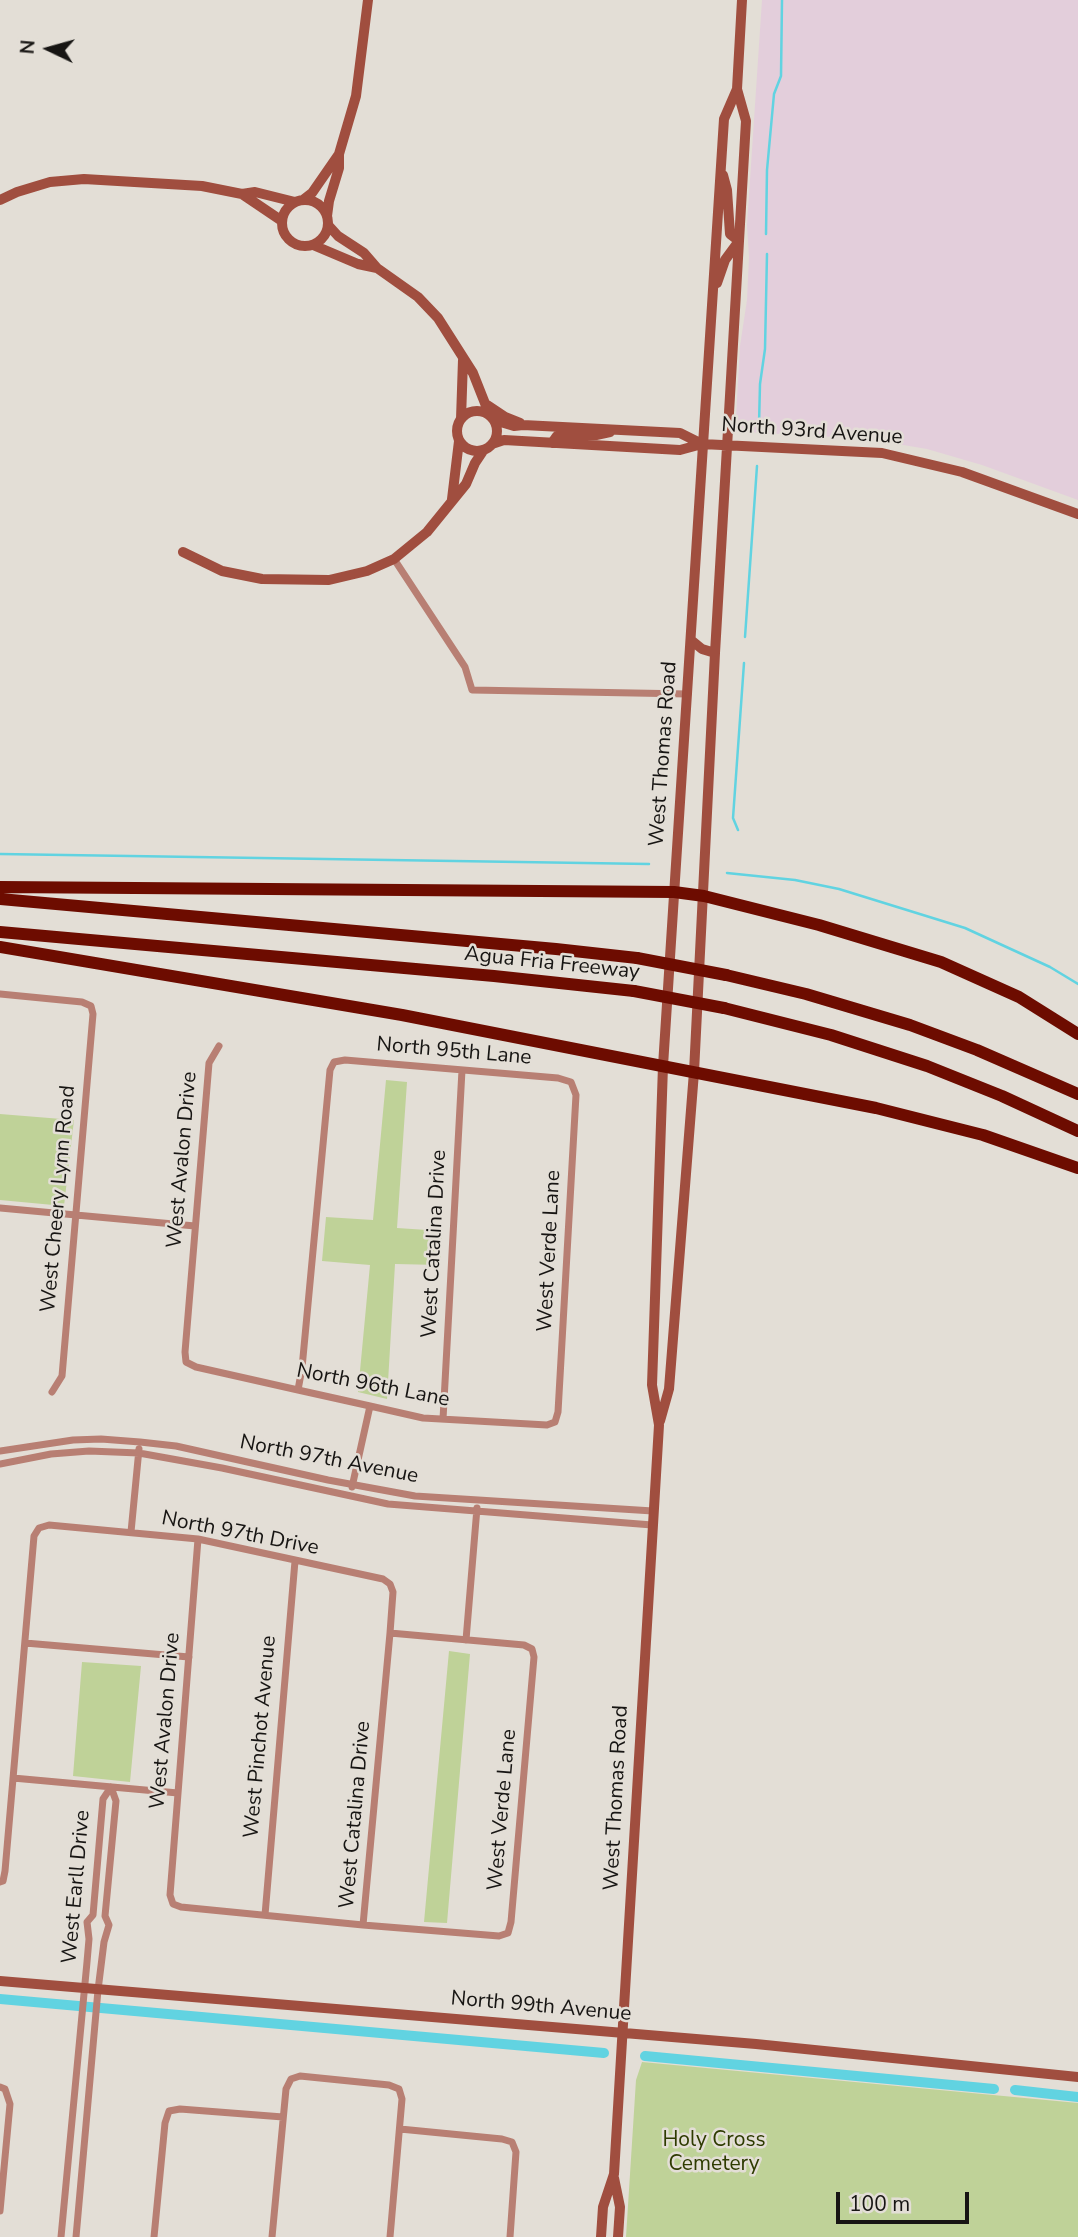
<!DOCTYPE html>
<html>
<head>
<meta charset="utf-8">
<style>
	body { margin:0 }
	#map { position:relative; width:1078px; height:2237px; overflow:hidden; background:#e3ded6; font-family:"Nunito Sans",sans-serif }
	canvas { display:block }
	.north { position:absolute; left:14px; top:14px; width:70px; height:70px; -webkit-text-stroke:5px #e3ded6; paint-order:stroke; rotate:275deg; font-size:19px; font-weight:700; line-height:28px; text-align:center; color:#171513 }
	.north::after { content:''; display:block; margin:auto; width:24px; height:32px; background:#171513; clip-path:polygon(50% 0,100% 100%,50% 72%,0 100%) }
	.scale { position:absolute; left:836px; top:2192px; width:133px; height:32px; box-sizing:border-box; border:4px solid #171513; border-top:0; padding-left:9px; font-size:21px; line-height:24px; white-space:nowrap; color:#171513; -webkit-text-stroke:5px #e3ded6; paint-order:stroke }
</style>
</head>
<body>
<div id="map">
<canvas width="1078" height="2237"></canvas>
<div class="north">N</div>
<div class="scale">100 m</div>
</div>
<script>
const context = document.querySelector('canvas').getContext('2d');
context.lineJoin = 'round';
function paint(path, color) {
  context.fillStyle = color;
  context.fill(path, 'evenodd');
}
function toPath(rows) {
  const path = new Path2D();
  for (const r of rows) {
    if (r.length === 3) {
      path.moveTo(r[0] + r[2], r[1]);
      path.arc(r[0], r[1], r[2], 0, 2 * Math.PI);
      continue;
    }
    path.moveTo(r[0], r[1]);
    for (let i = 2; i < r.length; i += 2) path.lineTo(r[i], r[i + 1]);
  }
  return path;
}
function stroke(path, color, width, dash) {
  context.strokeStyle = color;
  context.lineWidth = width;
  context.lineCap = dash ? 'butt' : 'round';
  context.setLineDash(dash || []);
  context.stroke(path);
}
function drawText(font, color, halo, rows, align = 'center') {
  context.font = font + ' "Nunito Sans",sans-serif';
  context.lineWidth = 5;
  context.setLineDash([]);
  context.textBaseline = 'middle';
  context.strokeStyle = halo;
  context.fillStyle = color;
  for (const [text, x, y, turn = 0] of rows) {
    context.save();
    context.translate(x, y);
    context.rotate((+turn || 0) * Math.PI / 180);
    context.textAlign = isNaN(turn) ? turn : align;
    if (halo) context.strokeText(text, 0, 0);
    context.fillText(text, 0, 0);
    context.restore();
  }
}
const medical = toPath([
	[762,0,1078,0,1078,500,982,465,927,449,868,439,745,432,737,425,736,418,740,346,747,300,749,257,747,225]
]);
const green = toPath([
	[386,1080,407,1082,397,1228,442,1231,440,1265,395,1264,387,1399,358,1392,370,1265,322,1261,326,1217,373,1220],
	[0,1114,74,1120,64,1206,0,1200],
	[449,1651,470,1654,447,1923,424,1922],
	[82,1662,141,1666,130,1782,73,1776],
	[642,2062,1078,2103,1078,2237,626,2237,636,2080]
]);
const stream = toPath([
	[766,234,767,170,774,94,781,76,782,0],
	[759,425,760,384,765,349,767,254],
	[745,637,757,466],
	[738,830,733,818,744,663],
	[0,854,649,864],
	[727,873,795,880,839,889,965,928,1050,967,1078,984]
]);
const canal = toPath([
	[0,1999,604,2053],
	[645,2056,994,2089],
	[1015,2090,1078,2097]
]);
const street = toPath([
	[394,559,465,667,472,690,688,694],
	[0,994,82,1002,91,1006,93,1014,62,1376,52,1392],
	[219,1046,209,1063,185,1352,186,1362,196,1367,298,1390,370,1406,423,1418,547,1425,555,1422,558,1412,576,1095,571,1082,558,1078,345,1060,334,1062,330,1070,302,1368,298,1390],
	[0,1208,195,1226],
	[443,1419,462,1070],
	[0,1451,73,1440,101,1439,140,1442,176,1446,328,1480,415,1496,653,1511],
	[0,1464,51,1454,89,1451,139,1453,222,1468,388,1504,652,1525],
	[352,1487,370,1406],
	[131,1532,139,1449],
	[198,1539,170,1895,173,1904,181,1907,363,1925,499,1936,508,1933,511,1922,534,1657,532,1649,524,1645,390,1633],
	[466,1640,477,1508],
	[25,1643,189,1657],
	[13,1778,178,1793],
	[0,1882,3,1881,5,1871,34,1536,39,1528,49,1525,198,1539,383,1579,390,1584,393,1592,390,1633,363,1925],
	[265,1915,295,1561],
	[0,2087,5,2089,10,2104,0,2211],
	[400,2129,502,2139,512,2142,516,2152,510,2237],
	[61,2237,87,1962,89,1939,87,1922,93,1915,103,1799,111,1787],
	[76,2237,98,1990,104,1942,109,1925,105,1916,116,1801,111,1787],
	[154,2237,165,2123,169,2111,180,2109,283,2117],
	[272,2237,286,2089,291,2079,300,2076,389,2085,399,2089,402,2099,390,2237]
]);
const secondary = toPath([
	[723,175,727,190,730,234,739,241],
	[242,194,282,221],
	[0,200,17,192,50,182,84,179,202,186,242,194,255,192,295,202],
	[303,200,312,193,339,154],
	[305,223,23],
	[327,216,329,201,339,168,339,154,356,96,368,0],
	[328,225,338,236,364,253,377,268,418,297,438,318,473,373,490,416],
	[313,245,358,264,377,268],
	[717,283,725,260,739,241],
	[487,405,505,417,520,423],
	[477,431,20],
	[461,419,463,360],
	[494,420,514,426,523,425,680,433,702,444],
	[552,443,557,436,596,435,610,432],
	[492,444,504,440,680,450,702,444,882,453,962,472,1078,514],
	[452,499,459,441],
	[183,552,222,571,262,579,329,580,367,571,394,559,427,532,466,484,475,463,483,451],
	[691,640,702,649,715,653],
	[660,1421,669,1389,694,1072,715,653,746,121,737,89,742,0],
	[0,1981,756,2044,1078,2077],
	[614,2178,620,2207,618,2237],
	[601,2237,603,2207,614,2174,659,1425,652,1385,663,1066,724,119,737,89]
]);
const highway = toPath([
	[0,887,674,892,704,896,819,925,941,962,1019,997,1078,1034],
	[0,899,556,949,637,958],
	[0,932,494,976,634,991],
	[0,947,402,1015,876,1108,983,1135,1078,1168],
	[726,975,806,994,910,1025,977,1050,1078,1094],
	[724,1008,831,1035,927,1066,1002,1096,1078,1131]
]);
const highwayBridge = toPath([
	[637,958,726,975],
	[634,991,724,1008]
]);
const streetNames = [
	["North 93rd Avenue",812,432,4],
	["West Thomas Road",664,754,-86],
	["Agua Fria Freeway",552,964,6],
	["North 95th Lane",454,1052,5],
	["West Avalon Drive",183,1160,-85],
	["West Cheery Lynn Road",59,1199,-85],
	["West Catalina Drive",435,1244,-87],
	["West Verde Lane",550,1251,-87],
	["North 96th Lane",373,1386,11],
	["North 97th Avenue",329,1460,11],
	["North 97th Drive",240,1534,11],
	["West Avalon Drive",166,1721,-85],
	["West Pinchot Avenue",261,1737,-85],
	["West Thomas Road",617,1798,-87],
	["West Verde Lane",503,1810,-85],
	["West Catalina Drive",356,1815,-85],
	["West Earll Drive",77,1887,-85],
	["North 99th Avenue",541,2007,5]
];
const parkNames = [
	["Holy Cross",714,2141],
	["Cemetery",714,2165]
];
paint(medical, '#e3cedb');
paint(green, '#bfd298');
stroke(stream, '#61d3e1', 2.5);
stroke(canal, '#61d3e1', 10);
stroke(street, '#b87f73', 7);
stroke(secondary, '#a04e3f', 10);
stroke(highway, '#6d0c00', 12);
stroke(highwayBridge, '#6d0c00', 12);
drawText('21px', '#171513', '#e3ded6', streetNames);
drawText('21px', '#2e3b00', '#e3ded6', parkNames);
</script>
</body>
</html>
